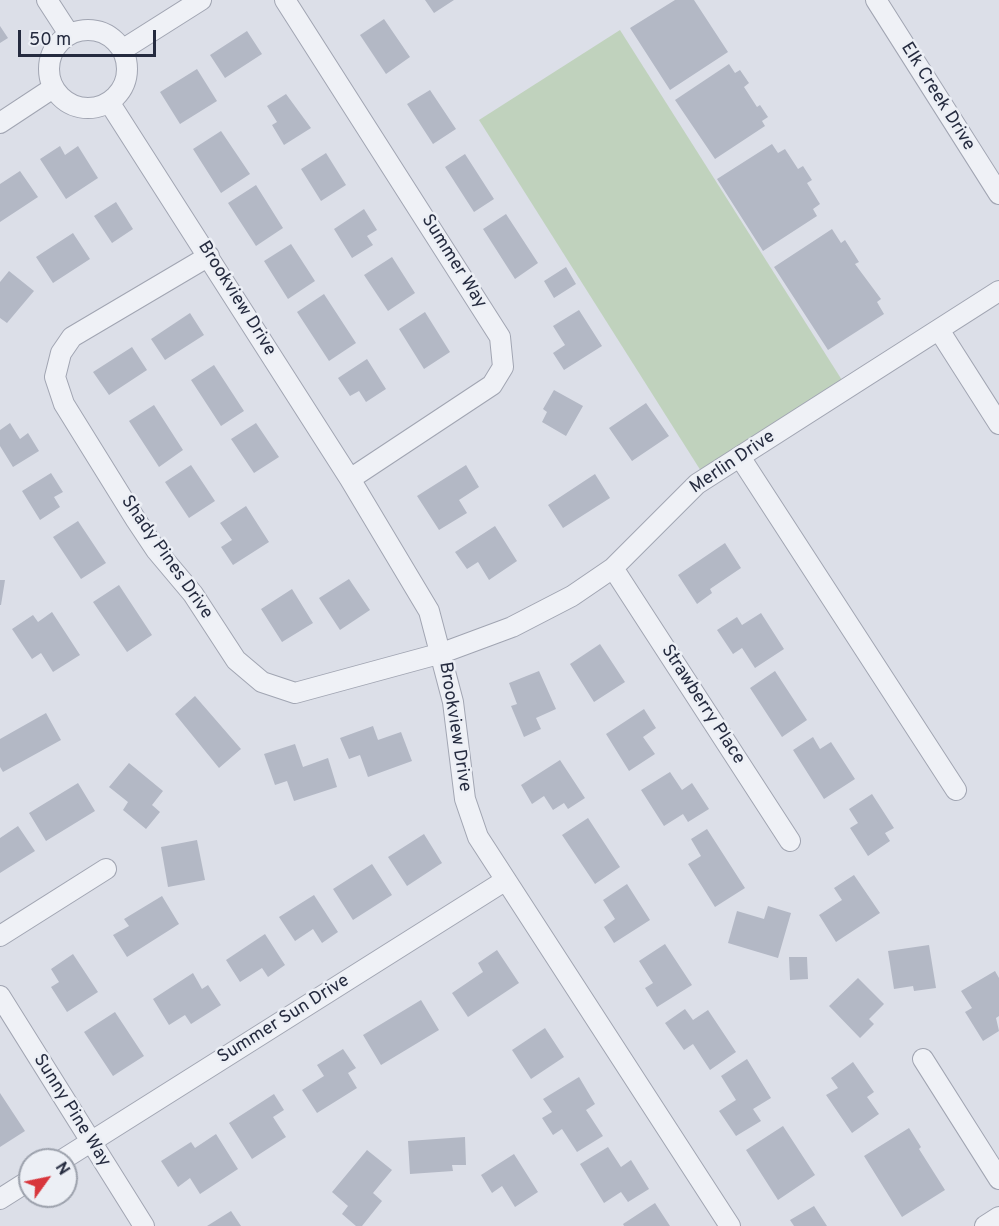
<!DOCTYPE html>
<html>
<head>
<meta charset="utf-8">
<style>
	body { margin:0 }
	#map { position:relative; width:999px; height:1226px; overflow:hidden; background:#dcdfe8; font-family:Overpass,sans-serif }
	canvas { display:block }
	.north { position:absolute; left:18px; top:1148px; width:60px; height:60px; box-sizing:border-box; background:#eceff5; border:2px solid #9ca1ac; border-radius:50%; rotate:57deg; font-size:16px; font-weight:700; line-height:24px; text-align:center; color:#252b3f }
	.north::after { content:''; display:block; margin:auto; width:21px; height:27px; background:#d8363c; clip-path:polygon(50% 0,100% 100%,50% 72%,0 100%) }
	.scale { position:absolute; left:18px; top:30px; width:138px; height:27px; box-sizing:border-box; border:3px solid #252b3f; border-top:0; padding-left:8px; font-size:18px; line-height:21px; white-space:nowrap; color:#252b3f; -webkit-text-stroke:4px #eceff5; paint-order:stroke }
</style>
</head>
<body>
<div id="map">
<canvas width="999" height="1226"></canvas>
<div class="north">N</div>
<div class="scale">50 m</div>
</div>
<script>
const context = document.querySelector('canvas').getContext('2d');
context.lineJoin = 'round';
function paint(path, color) {
  context.fillStyle = color;
  context.fill(path, 'evenodd');
}
function toPath(rows) {
  const path = new Path2D();
  for (const r of rows) {
    if (r.length === 3) {
      path.moveTo(r[0] + r[2], r[1]);
      path.arc(r[0], r[1], r[2], 0, 2 * Math.PI);
      continue;
    }
    path.moveTo(r[0], r[1]);
    for (let i = 2; i < r.length; i += 2) path.lineTo(r[i], r[i + 1]);
  }
  return path;
}
function stroke(path, color, width, dash) {
  context.strokeStyle = color;
  context.lineWidth = width;
  context.lineCap = dash ? 'butt' : 'round';
  context.setLineDash(dash || []);
  context.stroke(path);
}
function drawText(font, color, halo, rows, align = 'center') {
  context.font = font + ' Overpass,sans-serif';
  context.lineWidth = 5;
  context.setLineDash([]);
  context.textBaseline = 'middle';
  context.strokeStyle = halo;
  context.fillStyle = color;
  for (const [text, x, y, turn = 0] of rows) {
    context.save();
    context.translate(x, y);
    context.rotate((+turn || 0) * Math.PI / 180);
    context.textAlign = isNaN(turn) ? turn : align;
    if (halo) context.strokeText(text, 0, 0);
    context.fillText(text, 0, 0);
    context.restore();
  }
}
const green = toPath([
	[620,30,847,388,706,479,479,120]
]);
const building = toPath([
	[425,0,454,0,434,13],
	[675,0,694,0,728,52,670,90,630,28],
	[384,19,410,57,386,74,360,35],
	[0,26,8,38,0,43],
	[247,31,262,54,225,78,210,55],
	[729,64,735,73,740,70,749,83,744,87,757,107,760,105,768,117,762,121,765,126,715,159,675,100],
	[197,69,217,101,180,124,160,92],
	[430,90,456,129,433,144,407,104],
	[286,94,311,128,284,145,272,125,277,122,267,106],
	[221,131,250,174,221,193,193,149],
	[772,144,778,153,785,149,798,169,803,166,812,180,807,183,820,204,813,209,817,216,763,251,717,179],
	[60,146,65,155,78,146,98,178,66,199,40,159],
	[326,153,346,185,321,201,301,169],
	[465,154,494,199,474,212,445,167],
	[20,171,38,197,0,222,0,184],
	[256,185,283,228,256,246,228,203],
	[116,202,133,229,112,243,94,216],
	[364,209,377,230,367,236,373,245,352,258,334,229],
	[506,214,538,263,515,279,483,229],
	[832,229,841,243,845,240,859,262,855,264,881,299,877,302,884,314,828,350,774,267],
	[73,233,90,259,53,283,36,257],
	[291,244,315,281,288,299,264,261],
	[392,257,415,293,388,311,364,275],
	[566,267,576,284,554,298,544,281],
	[9,271,34,291,7,323,0,318,0,282],
	[324,294,356,343,329,361,297,312],
	[579,310,602,346,564,370,553,353,565,345,553,326],
	[425,312,450,352,424,369,399,329],
	[190,313,204,335,165,360,151,339],
	[132,347,147,370,109,395,93,372],
	[367,359,386,389,366,402,359,391,350,396,338,378],
	[214,365,244,411,221,426,191,380],
	[554,390,583,406,566,436,542,422,547,412,543,409],
	[646,403,669,436,632,461,609,428],
	[154,405,183,450,159,467,129,421],
	[10,423,20,439,28,433,39,451,13,467,0,446,0,430],
	[256,423,279,457,254,473,231,439],
	[191,465,215,501,189,518,165,482],
	[466,465,479,487,459,500,467,513,439,530,417,496],
	[51,473,63,492,54,497,60,507,40,520,22,491],
	[595,474,610,498,563,528,548,505],
	[246,506,269,542,233,565,221,547,232,540,220,523],
	[78,521,106,563,81,579,53,537],
	[495,526,517,561,489,580,478,562,467,569,455,552],
	[725,543,741,568,710,589,712,593,697,604,678,575],
	[349,579,370,610,340,630,319,598],
	[0,580,5,580,1,605,0,605],
	[119,585,152,635,127,652,93,602],
	[292,589,313,623,282,642,261,609],
	[52,612,80,655,53,672,41,653,32,659,12,629,33,615,38,622],
	[761,613,784,649,755,668,742,648,733,654,717,630,737,617,742,625],
	[600,644,625,682,594,702,570,664],
	[539,671,556,709,536,718,541,729,524,737,511,706,517,704,509,683],
	[775,671,807,720,782,737,750,688],
	[195,696,241,749,219,768,175,714],
	[644,709,656,728,643,737,655,754,629,771,606,734],
	[46,713,61,740,3,772,0,767,0,739],
	[373,726,378,740,401,732,412,761,368,777,360,755,349,759,340,738],
	[813,737,820,749,831,742,855,779,824,799,793,750],
	[295,744,303,767,328,758,337,787,294,801,287,781,275,785,264,754],
	[560,760,585,798,568,809,564,803,553,810,544,796,532,804,521,785],
	[129,763,163,791,152,805,160,812,146,829,123,810,128,802,109,787],
	[670,772,682,790,692,783,709,809,688,822,683,814,664,826,641,790],
	[78,783,95,811,46,841,29,813],
	[872,794,894,828,885,833,890,841,868,856,850,828,858,823,849,809],
	[588,818,620,867,595,884,562,835],
	[18,826,35,851,0,873,0,838],
	[707,829,745,888,715,907,688,864,701,856,691,839],
	[424,834,442,863,407,886,388,857],
	[197,840,205,880,168,887,161,847],
	[372,864,392,895,353,920,333,889],
	[854,875,880,913,836,942,819,915,842,900,834,888],
	[627,884,650,920,614,943,604,927,615,919,603,900],
	[314,895,338,932,322,943,313,929,295,941,279,917],
	[162,896,179,924,127,957,113,935,129,926,124,919],
	[768,906,791,913,778,958,728,943,737,911,764,919],
	[265,934,285,965,268,977,262,968,240,982,226,960],
	[665,944,692,985,657,1007,645,988,653,983,639,961],
	[929,945,936,988,914,991,913,986,894,989,888,951],
	[497,950,519,983,468,1017,452,993,483,972,478,963],
	[73,954,98,992,67,1012,51,987,59,982,51,969],
	[789,957,807,957,808,979,790,980],
	[995,971,999,978,999,1016,996,1018,999,1031,983,1041,965,1012,972,1008,961,991],
	[193,973,202,989,208,985,221,1005,191,1024,185,1015,169,1025,153,999],
	[858,978,884,1004,869,1019,874,1024,860,1038,829,1006],
	[421,1000,439,1030,381,1065,363,1035],
	[685,1009,693,1020,708,1010,736,1052,710,1070,693,1044,684,1050,665,1023],
	[115,1012,144,1056,113,1076,84,1032],
	[545,1028,564,1057,531,1079,512,1050],
	[343,1049,356,1068,348,1073,357,1088,317,1113,302,1090,324,1076,317,1065],
	[747,1059,771,1098,753,1109,761,1121,736,1136,719,1111,736,1100,721,1076],
	[853,1062,874,1092,867,1097,879,1114,852,1133,826,1095,838,1088,831,1078],
	[579,1077,595,1104,586,1110,603,1136,577,1152,562,1129,553,1135,542,1118,552,1112,543,1099],
	[0,1093,25,1131,0,1147],
	[274,1094,284,1110,273,1117,286,1137,252,1159,229,1123],
	[783,1126,815,1175,778,1200,746,1150],
	[909,1128,921,1147,919,1149,945,1190,902,1217,864,1156],
	[216,1134,238,1169,200,1194,190,1178,178,1187,161,1161,191,1142,195,1148],
	[465,1137,466,1165,452,1165,453,1171,410,1174,408,1141],
	[608,1147,621,1167,631,1160,649,1189,628,1202,621,1192,604,1203,580,1164],
	[367,1150,392,1170,373,1193,382,1201,362,1226,356,1226,342,1214,348,1206,332,1192],
	[514,1154,538,1192,515,1207,502,1186,492,1193,481,1175],
	[655,1203,670,1226,624,1226,623,1224],
	[814,1206,827,1226,794,1226,790,1220],
	[231,1211,241,1226,207,1226]
]);
const minor = toPath([
	[47,0,69,34],
	[285,0,500,337,503,367,492,385,350,479],
	[876,0,999,194],
	[88,69,39],
	[122,50,201,0],
	[109,102,350,479,429,611,453,702,465,799,478,837,730,1226],
	[0,123,53,88],
	[209,256,72,337,61,353,55,377,64,404,136,520,156,550,193,594,236,660,262,682,295,693,442,653,512,627,572,596,613,568,697,484,999,291],
	[939,330,999,424],
	[740,457,956,790],
	[613,568,790,841],
	[0,936,106,869],
	[0,996,144,1226],
	[923,1059,999,1179],
	[62,1160,506,880],
	[0,1199,30,1180],
	[985,1226,999,1217]
]);
const streetNames = [
	["Elk Creek Drive",937,97,58],
	["Summer Way",453,262,58],
	["Brookview Drive",236,299,58],
	["Merlin Drive",733,463,-34],
	["Shady Pines Drive",166,558,55],
	["Strawberry Place",702,705,57],
	["Brookview Drive",454,727,81],
	["Summer Sun Drive",284,1020,-32],
	["Sunny Pine Way",71,1111,58]
];
paint(green, '#c0d2bd');
paint(building, '#b3b8c5');
stroke(minor, '#a1a5b2', 22);
stroke(minor, '#eff1f6', 20);
drawText('18px', '#252b3f', '#eceff5', streetNames);
</script>
</body>
</html>
